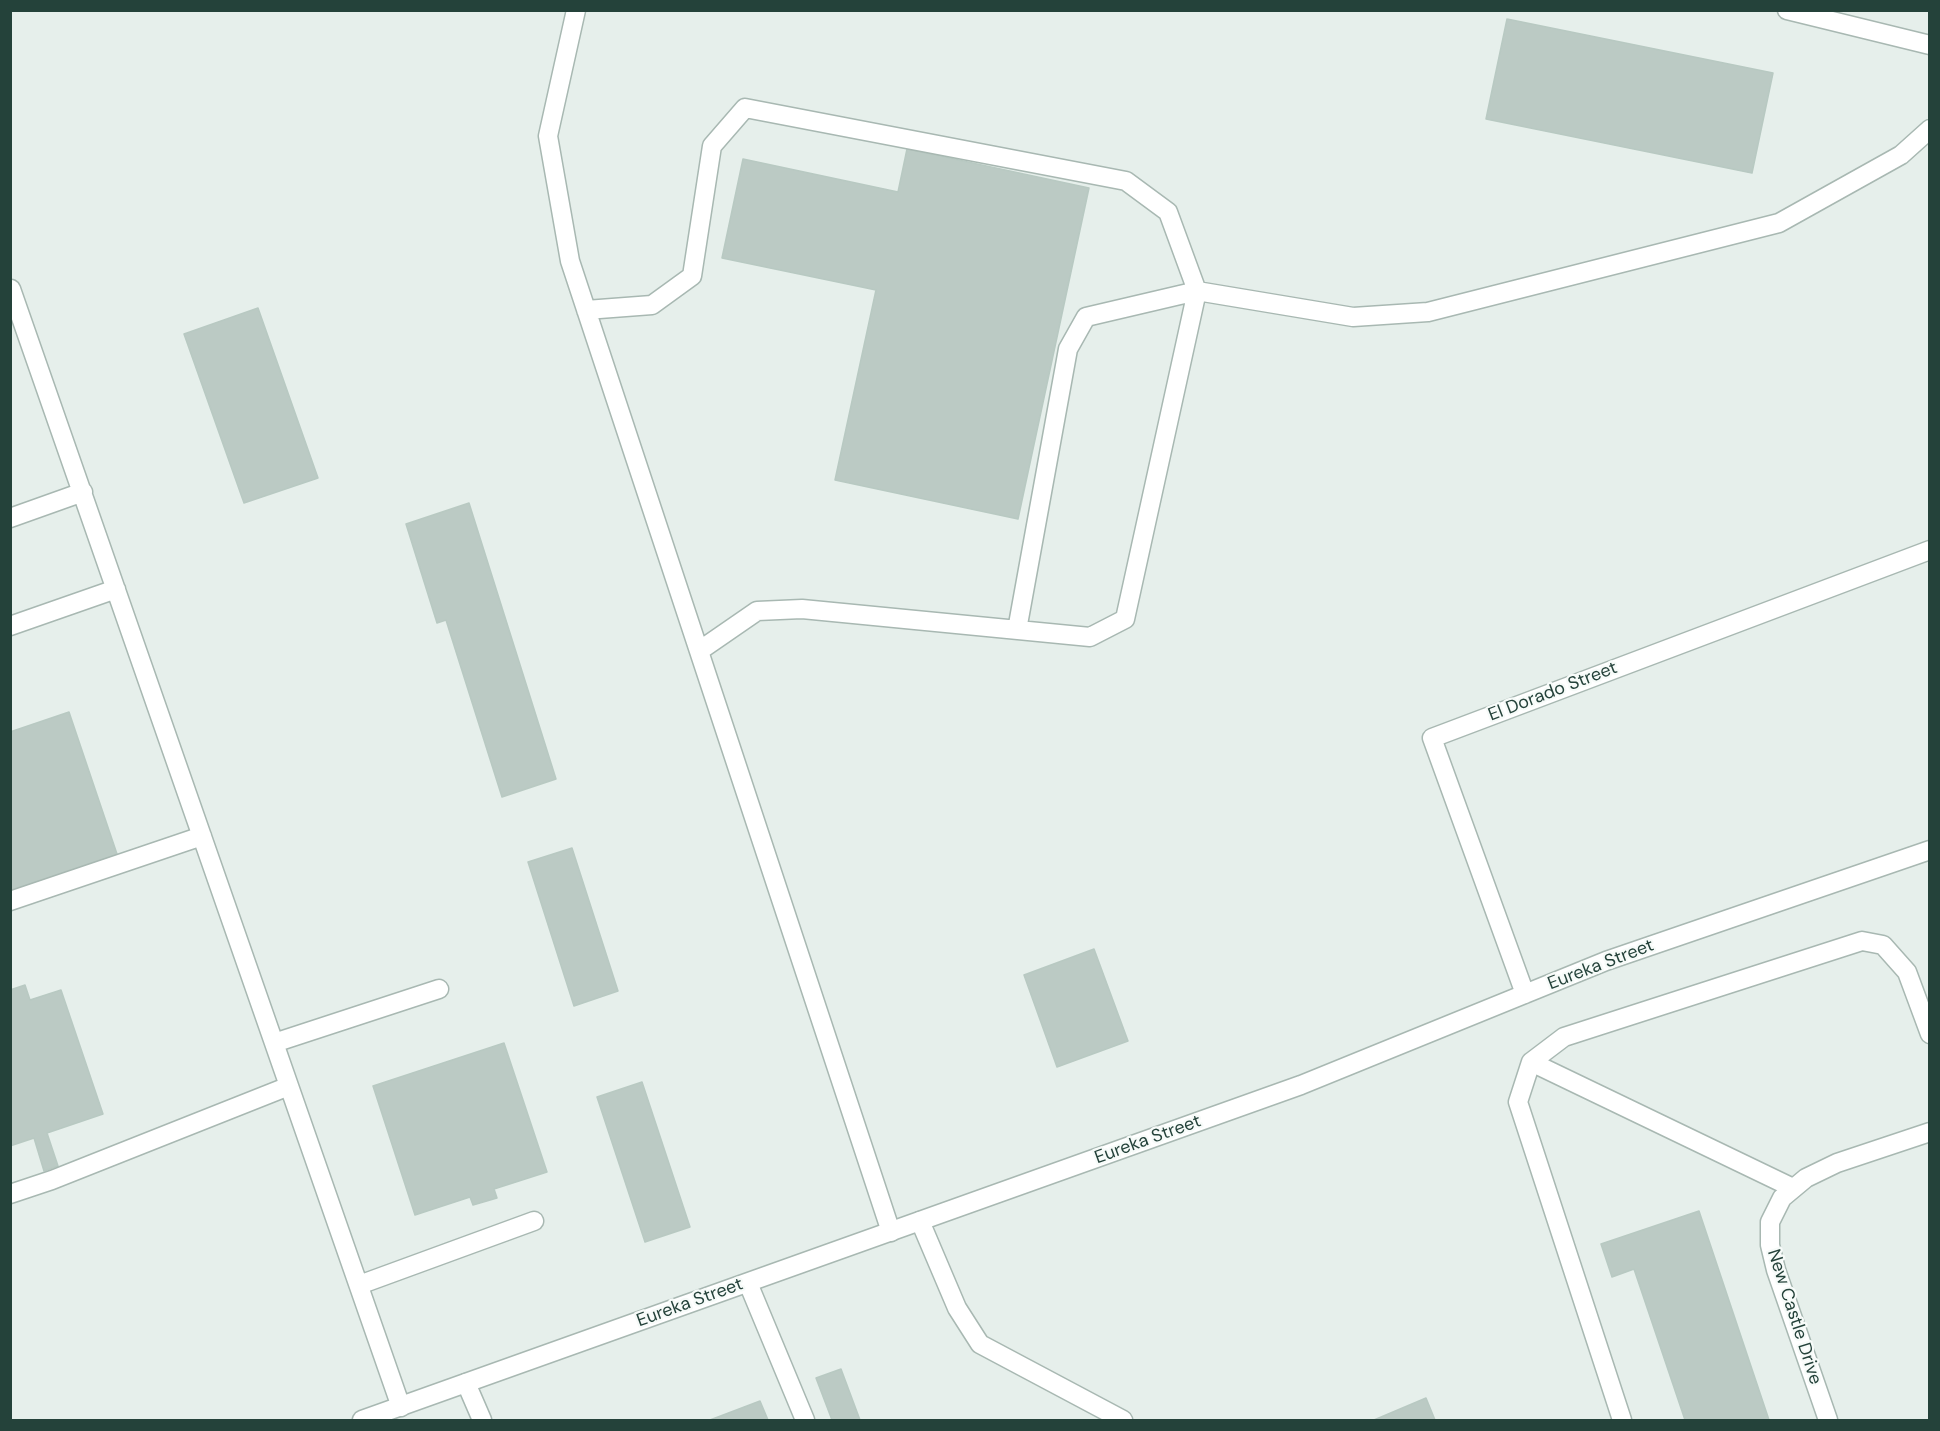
<!DOCTYPE html>
<html>
<head>
<meta charset="utf-8">
<style>
	body { margin:0 }
	#map { position:relative; width:1940px; height:1431px; overflow:hidden; background:#e6efeb; font-family:"DM Sans",sans-serif }
	canvas { display:block }
	.frame { position:absolute; inset:0; border:12px solid #24423a; pointer-events:none }
</style>
</head>
<body>
<div id="map">
<canvas width="1940" height="1431"></canvas>
<div class="frame"></div>
</div>
<script>
const context = document.querySelector('canvas').getContext('2d');
context.lineJoin = 'round';
function paint(path, color) {
  context.fillStyle = color;
  context.fill(path, 'evenodd');
}
function toPath(rows) {
  const path = new Path2D();
  for (const r of rows) {
    path.moveTo(r[0], r[1]);
    for (let i = 2; i < r.length; i += 2) path.lineTo(r[i], r[i + 1]);
  }
  return path;
}
function stroke(path, color, width, dash) {
  context.strokeStyle = color;
  context.lineWidth = width;
  context.lineCap = dash ? 'butt' : 'round';
  context.setLineDash(dash || []);
  context.stroke(path);
}
function drawText(font, color, halo, rows, align = 'center') {
  context.font = font + ' "DM Sans",sans-serif';
  context.lineWidth = 4.5;
  context.setLineDash([]);
  context.textBaseline = 'middle';
  context.strokeStyle = halo;
  context.fillStyle = color;
  for (const [text, x, y, turn = 0] of rows) {
    context.save();
    context.translate(x, y);
    context.rotate((+turn || 0) * Math.PI / 180);
    context.textAlign = isNaN(turn) ? turn : align;
    if (halo) context.strokeText(text, 0, 0);
    context.fillText(text, 0, 0);
    context.restore();
  }
}
const building = toPath([
	[1507,19,1773,73,1752,173,1486,119,1507,19],
	[907,149,1089,188,1018,519,835,480,876,290,722,258,743,159,898,192,907,149],
	[258,308,318,478,244,503,184,334,258,308],
	[469,503,556,779,502,797,446,620,437,623,406,524,469,503],
	[69,712,118,857,10,893,10,732,69,712],
	[572,848,618,991,574,1006,528,862,572,848],
	[1094,949,1128,1041,1057,1067,1024,975,1094,949],
	[25,985,30,1000,61,990,103,1114,47,1133,58,1166,44,1171,34,1138,10,1146,10,990,25,985],
	[504,1043,547,1172,494,1189,497,1198,473,1205,470,1197,415,1215,373,1086,504,1043],
	[642,1082,690,1227,645,1242,597,1097,642,1082],
	[1699,1211,1769,1420,1685,1420,1634,1269,1612,1277,1601,1244,1699,1211],
	[841,1369,860,1420,832,1420,816,1378,841,1369],
	[1426,1398,1435,1420,1374,1420,1426,1398],
	[760,1401,768,1420,710,1420,760,1401]
]);
const lane = toPath([
	[576,10,548,136,570,261,891,1232],
	[1787,10,1930,45],
	[11,289,401,1407],
	[586,310,652,305,692,276,712,146,745,108,1126,181,1168,212,1197,291,1353,317,1428,312,1779,223,1901,155,1930,129],
	[10,518,83,492],
	[10,626,116,589],
	[699,651,757,611,802,609,1090,637,1125,619,1197,291,1086,317,1068,349,1017,630],
	[10,901,202,836],
	[274,1043,439,989],
	[1531,1062,1793,1188],
	[10,1194,52,1180,289,1086],
	[920,1221,957,1308,980,1344,1123,1420],
	[748,1283,805,1420],
	[359,1285,534,1221],
	[466,1383,482,1420],
	[1622,1420,1518,1102,1531,1062,1564,1037,1862,941,1883,945,1907,972,1930,1034]
]);
const street = toPath([
	[1525,994,1432,738,1930,550],
	[362,1420,1301,1085,1606,961,1930,850],
	[1828,1420,1776,1270,1770,1245,1770,1222,1782,1198,1806,1178,1837,1163,1930,1132]
]);
const streetNames = [
	["El Dorado Street",1553,692,-21],
	["Eureka Street",1601,965,-21],
	["Eureka Street",1148,1140,-20],
	["Eureka Street",690,1303,-20],
	["New Castle Drive",1794,1317,72]
];
paint(building, '#bbcac4');
stroke(building, '#b8c9c2', 1.5);
stroke(lane, '#a8b8b2', 21);
stroke(street, '#a8b8b2', 21);
stroke(lane, '#fff', 18);
stroke(street, '#fff', 18);
drawText('18px', '#24423a', '#f7fbf9', streetNames);
</script>
</body>
</html>
